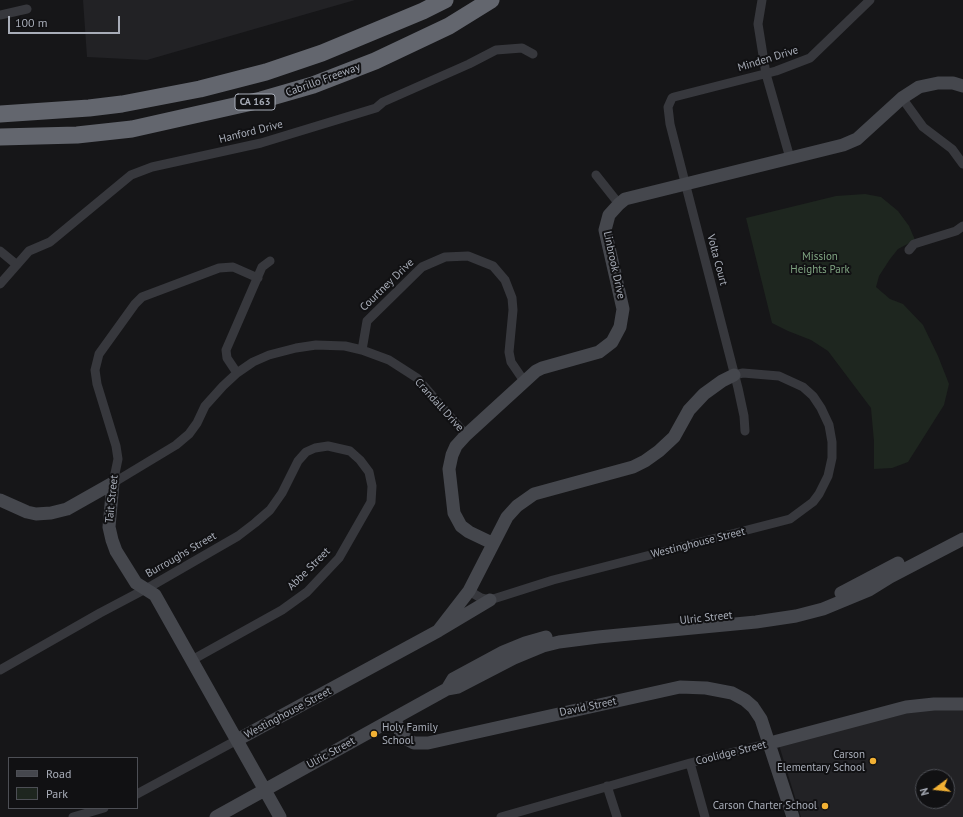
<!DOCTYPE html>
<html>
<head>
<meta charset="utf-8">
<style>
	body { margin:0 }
	#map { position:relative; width:963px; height:817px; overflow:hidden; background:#161618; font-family:"PT Sans",sans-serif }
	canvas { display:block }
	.legend { position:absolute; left:8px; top:757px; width:130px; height:52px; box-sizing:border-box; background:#111113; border:1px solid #4d4f55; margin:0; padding:5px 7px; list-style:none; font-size:12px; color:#a8adb8 }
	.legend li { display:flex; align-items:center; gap:8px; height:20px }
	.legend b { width:20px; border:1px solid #4d4f55 }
	.north { position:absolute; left:915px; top:769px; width:40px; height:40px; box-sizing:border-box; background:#111113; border:1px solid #4d4f55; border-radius:50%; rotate:255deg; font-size:11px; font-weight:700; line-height:16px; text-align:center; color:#a8adb8 }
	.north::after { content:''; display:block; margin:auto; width:14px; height:18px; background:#f2b134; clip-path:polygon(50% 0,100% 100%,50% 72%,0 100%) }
	.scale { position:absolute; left:8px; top:16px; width:112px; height:18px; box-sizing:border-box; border:2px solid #a8adb8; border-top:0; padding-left:5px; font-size:12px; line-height:14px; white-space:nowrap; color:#a8adb8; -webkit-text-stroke:3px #111113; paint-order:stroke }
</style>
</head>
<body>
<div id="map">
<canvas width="963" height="817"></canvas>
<ul class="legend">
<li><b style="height:5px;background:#45474d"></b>Road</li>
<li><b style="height:11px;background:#1e261f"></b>Park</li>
</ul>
<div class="north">N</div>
<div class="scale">100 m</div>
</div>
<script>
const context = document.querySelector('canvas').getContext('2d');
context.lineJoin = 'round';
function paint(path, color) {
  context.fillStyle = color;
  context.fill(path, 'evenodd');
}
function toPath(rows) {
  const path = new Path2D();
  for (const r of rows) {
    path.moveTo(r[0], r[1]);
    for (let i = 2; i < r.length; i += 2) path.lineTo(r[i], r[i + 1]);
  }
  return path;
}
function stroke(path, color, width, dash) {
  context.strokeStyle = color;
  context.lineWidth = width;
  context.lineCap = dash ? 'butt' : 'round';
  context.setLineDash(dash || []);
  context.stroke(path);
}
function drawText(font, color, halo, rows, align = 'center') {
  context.font = font + ' "PT Sans",sans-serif';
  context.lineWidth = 4;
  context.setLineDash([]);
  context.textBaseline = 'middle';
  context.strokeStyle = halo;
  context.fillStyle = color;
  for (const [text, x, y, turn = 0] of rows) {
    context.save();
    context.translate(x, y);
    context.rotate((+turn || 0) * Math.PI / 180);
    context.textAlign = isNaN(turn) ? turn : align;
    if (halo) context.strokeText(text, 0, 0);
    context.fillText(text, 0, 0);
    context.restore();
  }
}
const built = toPath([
	[83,0,355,0,147,60,87,57],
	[963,707,963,817,801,817,779,745,890,713],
	[923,777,947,777,947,801,923,801]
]);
const green = toPath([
	[865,194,881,197,898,211,909,226,915,240,898,249,890,259,879,276,876,287,890,299,903,304,923,325,938,356,949,384,944,405,908,462,892,468,874,469,874,441,871,408,828,351,811,340,788,331,772,323,746,218,836,196]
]);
const street = toPath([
	[762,0,758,24,766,74,790,158],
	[0,15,27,9],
	[902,98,923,127,952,149,963,164],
	[596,175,619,204],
	[909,250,914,244,956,231,963,226],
	[0,251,17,265],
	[0,284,29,251,50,242,131,175,152,167,261,143,376,108,383,102,469,64,496,50,522,48,533,54],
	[362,350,367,321,422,267,445,257,468,256,493,266,505,280,512,298,513,310,509,352,511,362,524,381],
	[237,373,227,358,226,350,262,267,270,261],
	[745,431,744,416,738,388,670,124,668,107,672,98,674,97,776,71,810,58,870,0],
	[113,483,176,445,189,434,197,423,205,406,223,386,237,373,253,362,269,355,296,348,316,345,345,346,362,350,389,360,417,378,466,435],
	[113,483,118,459,116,446,97,384,95,370,99,354,135,304,142,297,219,268,233,267,258,278],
	[469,591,481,598,490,600,553,580,790,519,813,502,819,494,828,476,832,458,832,442,829,425,821,408,813,396,803,387,779,376,743,373,734,375],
	[0,670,100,613,153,585,238,536,255,523,270,510,282,493,298,461,306,452,315,448,328,446,350,451,360,460,369,472,372,486,371,502,339,558,307,592,282,610,192,660],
	[690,763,705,817],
	[607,786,617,817],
	[137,794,237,740],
	[73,817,104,808],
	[501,817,690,763,770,743]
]);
const secondary = toPath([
	[113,483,109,527,112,540,116,551,136,583,155,595,280,817],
	[0,500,27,512,36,514,51,513,67,509,113,483],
	[492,543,469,532,461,526,454,513,449,469,452,455,456,446,466,435,536,371,542,368,599,352,612,342,620,327,623,309,605,230,609,215,619,204,625,199,843,145,857,139,902,98,919,87,938,83,953,83,963,86],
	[841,593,898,563],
	[438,631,469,591,507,517,517,506,534,494,633,467,645,461,659,451,674,437,689,410,704,394,722,381,734,375],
	[447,689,453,679,503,652,525,643,546,637],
	[394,718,403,737,414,743,428,743,680,687,706,688,732,693,745,700,753,707,761,719,793,817],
	[237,740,438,631,490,600],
	[770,743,906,707,934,704,963,704],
	[216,817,447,689,458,687,514,658,543,646,559,642,598,637,756,622,796,616,823,609,869,590,890,577,963,539]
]);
const highway = toPath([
	[0,114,89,108,122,104,200,89,266,72,322,53,423,11,445,0],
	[0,137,77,135,132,129,261,100,313,85,375,61,449,26,491,0]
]);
const markers = [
	[374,734,4,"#f2b134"],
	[873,761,4,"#f2b134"],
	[825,806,4,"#f2b134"]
];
const shields = [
	[255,102,40]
];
const shieldNames = [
	["CA 163",255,102]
];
const streetNames = [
	["Minden Drive",768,59,-17],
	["Cabrillo Freeway",323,80,-20],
	["Hanford Drive",251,132,-14],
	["Volta Court",717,260,75],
	["Linbrook Drive",614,265,78],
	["Courtney Drive",387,285,-44],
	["Crandall Drive",439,405,48],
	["Tait Street",112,499,-84],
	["Westinghouse Street",698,543,-14],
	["Burroughs Street",181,555,-30],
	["Abbe Street",309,569,-45],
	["Ulric Street",706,618,-6],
	["David Street",588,707,-12],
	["Westinghouse Street",288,713,-28],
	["Ulric Street",331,753,-29],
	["Coolidge Street",731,753,-14]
];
const parkNames = [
	["Mission",820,257],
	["Heights Park",820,270]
];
const poiNames = [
	["Holy Family",382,728,"left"],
	["School",382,741,"left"],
	["Carson",865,755],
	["Elementary School",865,768],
	["Carson Charter School",817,806]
];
paint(built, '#222225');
paint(green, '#1e261f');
stroke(street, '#37383d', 9);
stroke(secondary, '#45474d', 13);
stroke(highway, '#63666e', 17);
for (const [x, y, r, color] of markers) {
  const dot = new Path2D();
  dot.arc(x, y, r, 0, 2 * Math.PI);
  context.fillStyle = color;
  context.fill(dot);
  stroke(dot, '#111113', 1.5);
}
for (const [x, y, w] of shields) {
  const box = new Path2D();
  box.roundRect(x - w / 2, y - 8, w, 16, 3);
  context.fillStyle = '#111113';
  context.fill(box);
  stroke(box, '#a8adb8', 1);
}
drawText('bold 10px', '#a8adb8', null, shieldNames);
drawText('11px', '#a8adb8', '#111113', streetNames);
drawText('11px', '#7fa381', '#111113', parkNames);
drawText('11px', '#a8adb8', '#111113', poiNames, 'right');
</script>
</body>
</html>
